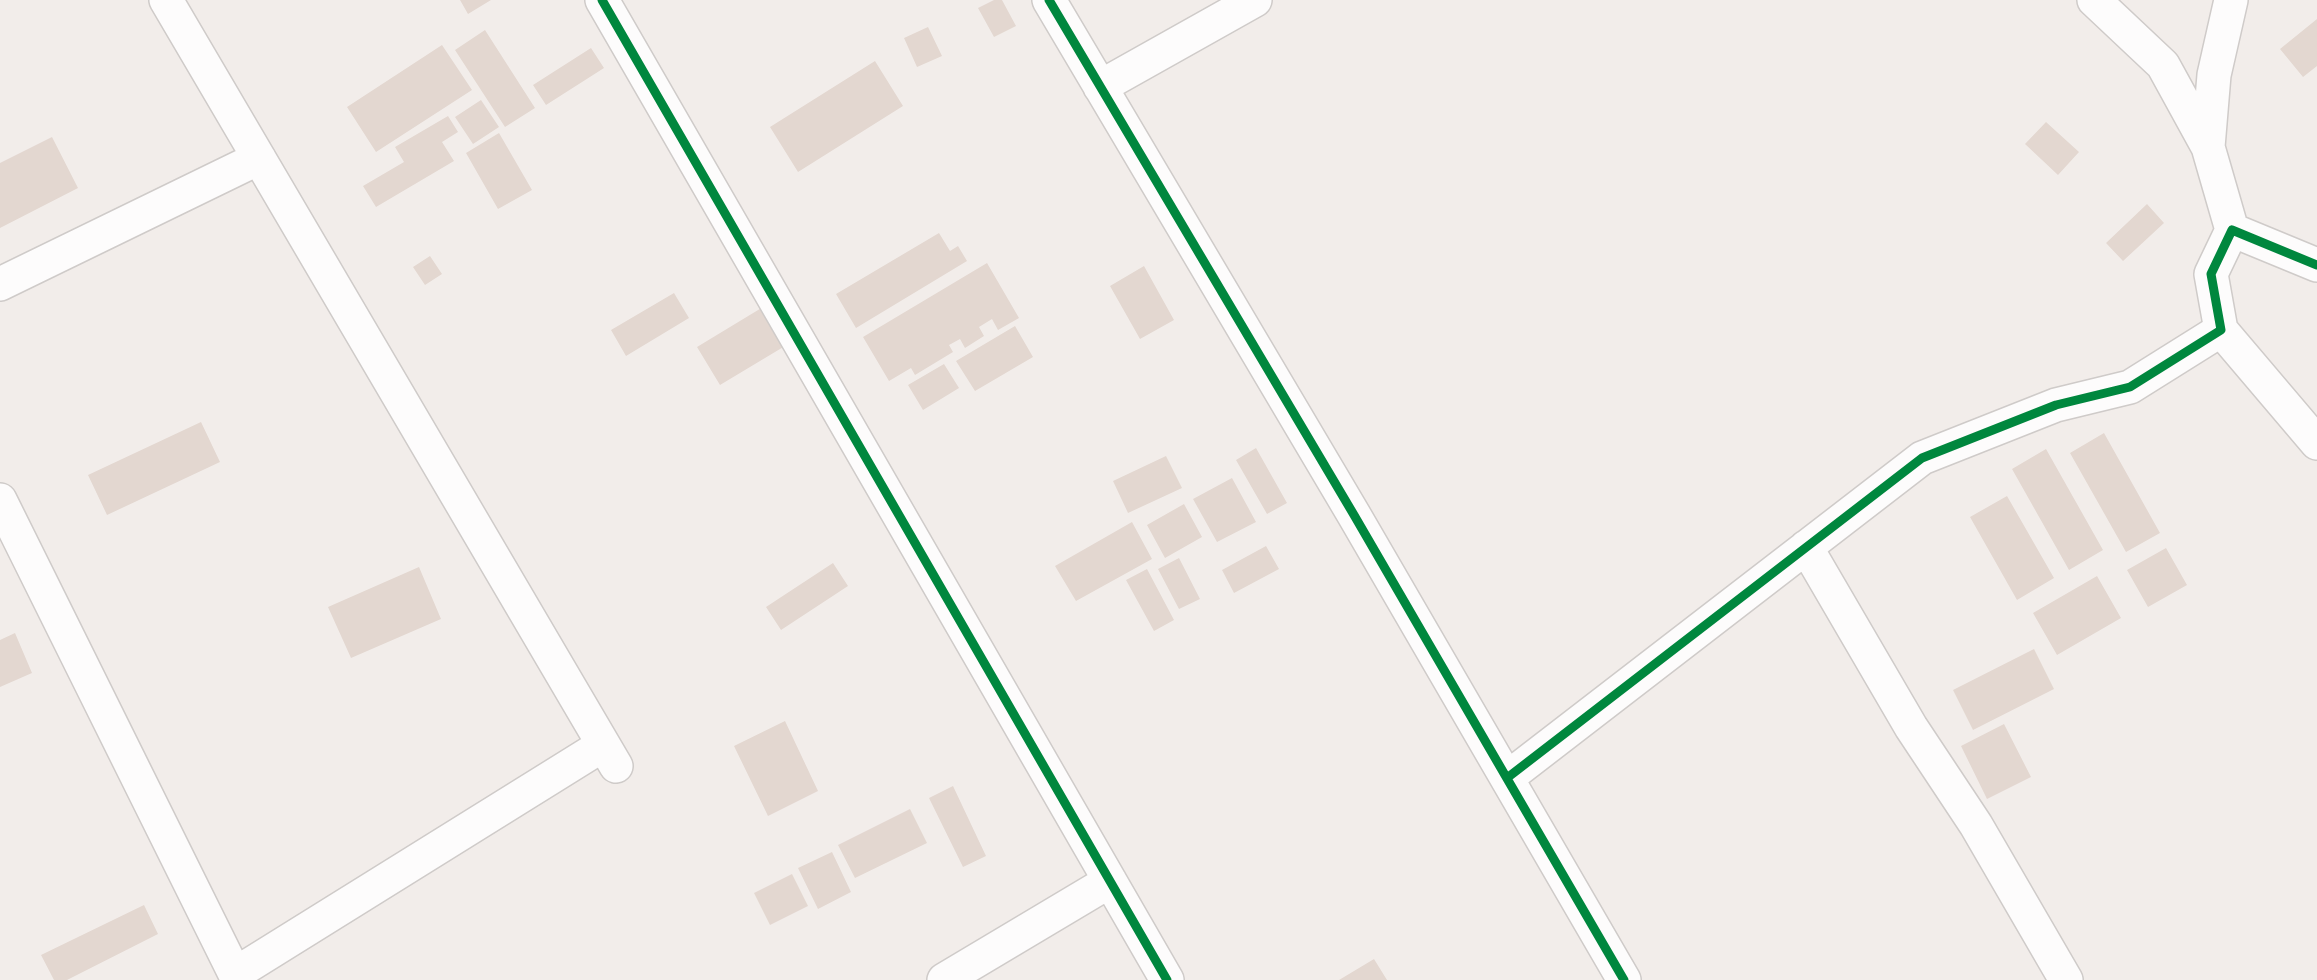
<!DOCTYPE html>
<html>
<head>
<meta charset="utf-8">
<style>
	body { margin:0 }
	canvas { display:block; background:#f2edea }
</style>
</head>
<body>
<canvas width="2317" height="980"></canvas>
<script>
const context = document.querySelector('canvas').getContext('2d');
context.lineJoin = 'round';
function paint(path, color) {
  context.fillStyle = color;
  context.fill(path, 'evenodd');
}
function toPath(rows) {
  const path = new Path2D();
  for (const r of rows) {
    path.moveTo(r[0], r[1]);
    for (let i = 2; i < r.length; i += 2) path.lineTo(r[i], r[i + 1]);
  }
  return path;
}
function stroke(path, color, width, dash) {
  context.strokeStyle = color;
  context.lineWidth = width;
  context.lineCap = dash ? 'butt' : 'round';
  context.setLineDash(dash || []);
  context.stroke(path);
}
const building = toPath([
	[460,0,491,0,468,14],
	[994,0,1002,0,1016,26,994,37,978,8],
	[2317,19,2317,66,2303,77,2280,49],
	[928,27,942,56,917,67,904,38],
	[485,30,535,108,505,127,455,50],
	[442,45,472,90,376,152,347,107],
	[591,48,604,68,546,105,533,85],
	[875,61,903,106,798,172,770,127],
	[481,100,499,127,473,144,455,117],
	[448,116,458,132,442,142,454,161,376,207,363,186,404,162,395,147],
	[2046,122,2079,152,2058,175,2025,144],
	[499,133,532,190,498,209,466,153],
	[52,137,78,188,0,228,0,163],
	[2147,204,2164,223,2123,261,2106,243],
	[939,233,950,251,958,246,967,261,856,328,836,294],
	[430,256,442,274,425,285,413,267],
	[987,263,1019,318,998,330,992,319,979,327,984,336,965,348,960,339,949,345,953,352,915,375,911,368,889,381,863,337],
	[1144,266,1174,320,1140,339,1110,286],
	[674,293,689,318,626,356,611,330],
	[768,304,790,343,720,385,697,347],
	[1015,326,1033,357,975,391,956,361],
	[944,364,959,388,923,410,908,385],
	[201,422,220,462,107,515,88,475],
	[2104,433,2160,533,2126,552,2070,453],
	[1256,448,1287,503,1267,514,1236,460],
	[2046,449,2103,550,2069,570,2012,469],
	[1166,456,1182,488,1128,513,1113,481],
	[1232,478,1256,522,1217,542,1193,499],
	[2007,496,2054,578,2017,600,1970,517],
	[1184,504,1202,537,1165,558,1147,525],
	[1132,522,1152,559,1076,601,1055,566],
	[1266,546,1279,569,1234,593,1222,570],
	[2166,548,2187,585,2148,607,2127,570],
	[1179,558,1200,599,1179,609,1158,569],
	[833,563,848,586,781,630,766,607],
	[419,567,441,619,351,658,328,607],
	[1147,569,1174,620,1154,631,1126,580],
	[2097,576,2121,618,2057,655,2033,613],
	[15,633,32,673,0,687,0,640],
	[2034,649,2054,689,1973,730,1953,690],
	[785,721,818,791,768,816,734,746],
	[2004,724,2031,777,1987,799,1961,746],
	[953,786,986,856,963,867,929,798],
	[910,809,927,843,855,878,838,845],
	[832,852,851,892,818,909,798,868],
	[792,874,808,906,770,925,754,893],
	[144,905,158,934,67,980,54,980,41,955],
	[1374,959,1387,980,1339,980]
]);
const minor = toPath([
	[166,0,616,766],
	[602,0,1167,980],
	[1049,0,1354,515,1624,980],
	[2094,0,2163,65,2208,147,2232,230],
	[1100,87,1255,0],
	[2208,147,2214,75,2231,0],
	[0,284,259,158],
	[2221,330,2317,443],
	[0,500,238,980],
	[1806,547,1911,727,1976,825,2066,980],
	[1507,778,1922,458,2056,405,2130,387,2221,330,2211,274,2232,230,2317,265],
	[235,974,603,745],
	[944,980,1110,881]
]);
const cycleway = toPath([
	[602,0,1167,980],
	[1049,0,1354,515,1624,980],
	[1507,778,1922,458,2056,405,2130,387,2221,330,2211,274,2232,230,2317,265]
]);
paint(building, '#e3d7d0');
stroke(minor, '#cfcbc9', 36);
stroke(minor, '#fdfcfc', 33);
stroke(cycleway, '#00873e', 9);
</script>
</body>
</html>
